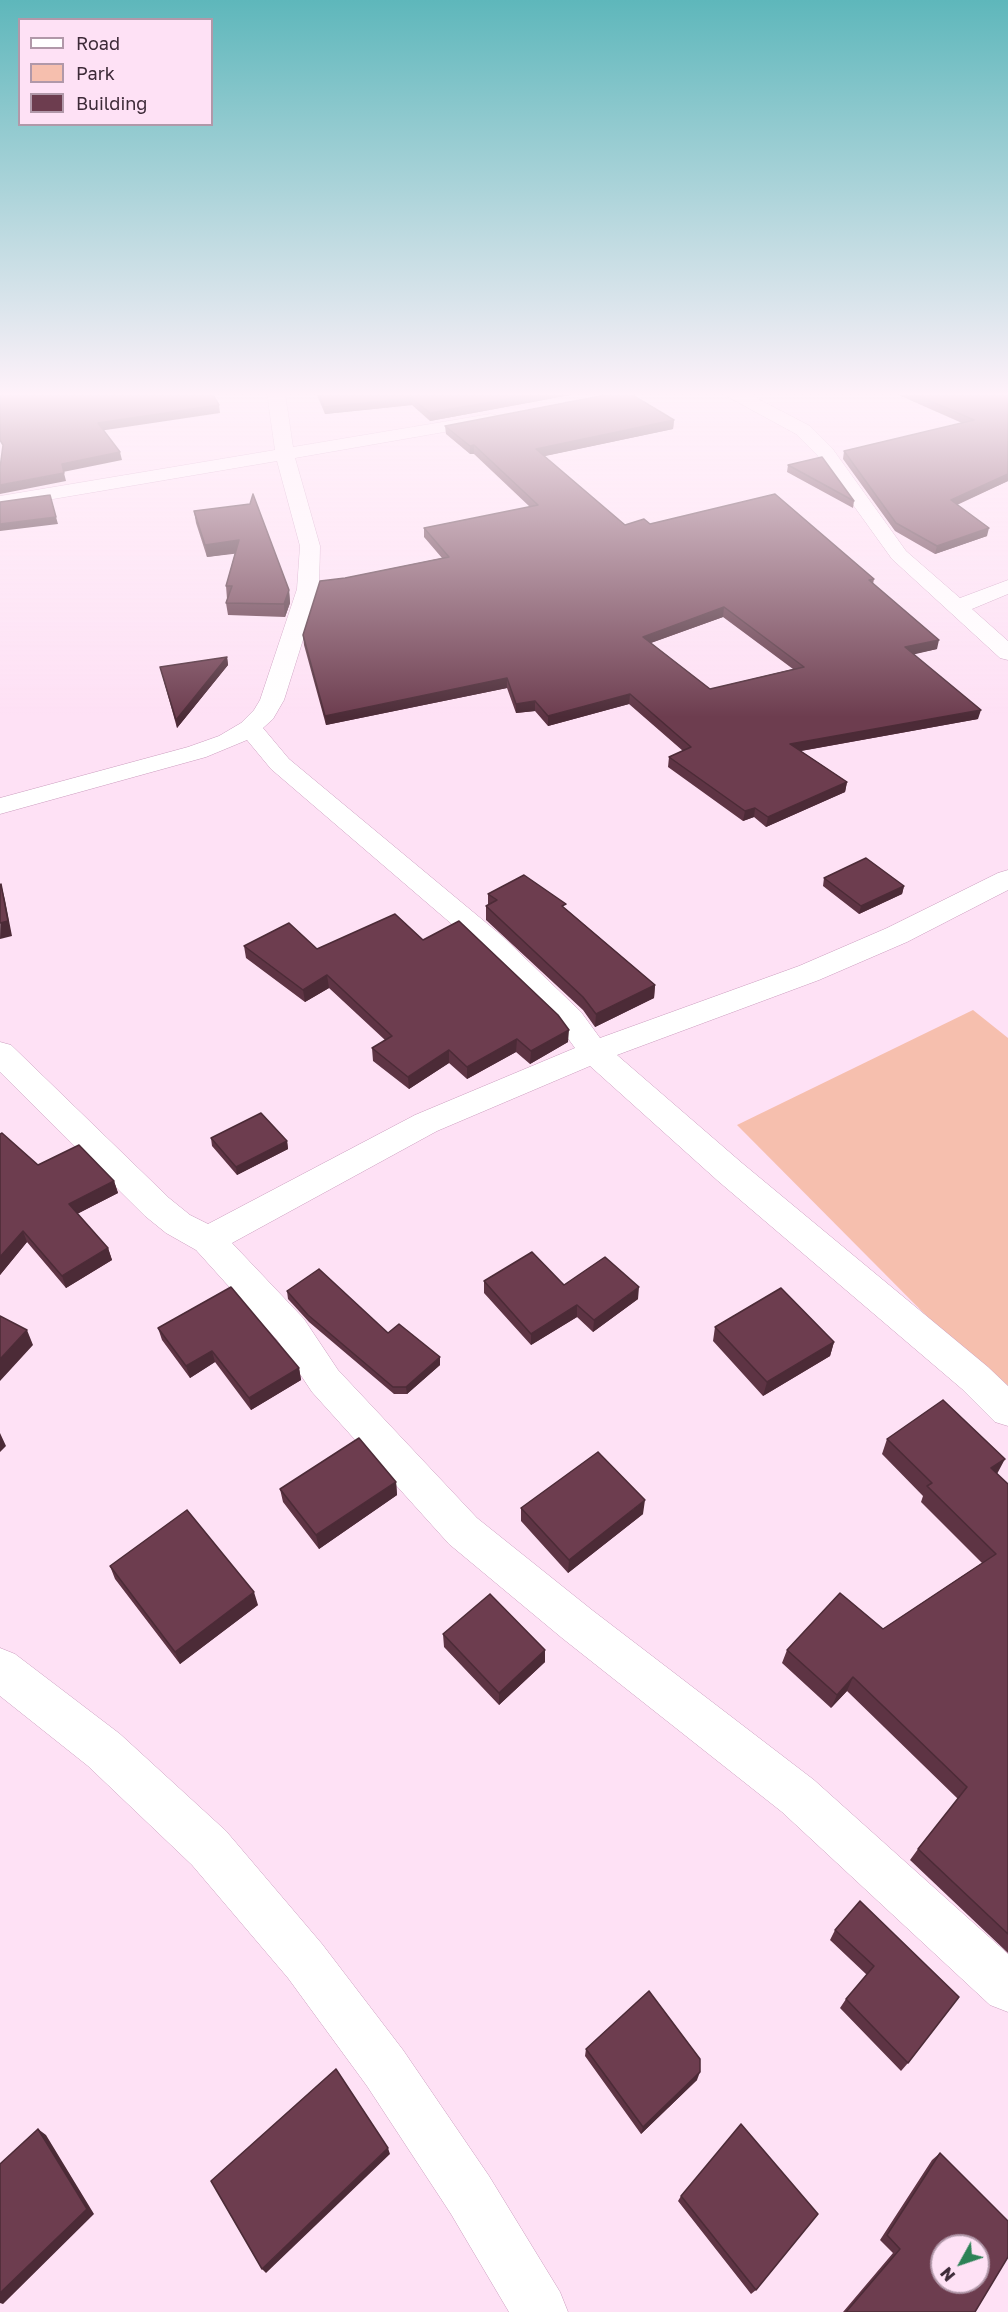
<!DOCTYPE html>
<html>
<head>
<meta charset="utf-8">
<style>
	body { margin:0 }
	#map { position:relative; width:1008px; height:2312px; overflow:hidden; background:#fee1f5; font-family:"Golos Text",sans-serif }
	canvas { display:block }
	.legend { position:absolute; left:18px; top:18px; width:195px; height:108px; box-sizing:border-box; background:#fee1f5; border:2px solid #b198a9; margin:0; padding:8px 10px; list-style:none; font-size:18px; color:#3d2a38 }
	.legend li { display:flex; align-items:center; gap:12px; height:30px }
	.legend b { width:30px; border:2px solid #b198a9 }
	.north { position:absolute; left:930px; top:2234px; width:60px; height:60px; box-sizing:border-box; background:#fee1f5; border:2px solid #b198a9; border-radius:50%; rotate:230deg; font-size:16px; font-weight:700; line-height:24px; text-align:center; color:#3d2a38 }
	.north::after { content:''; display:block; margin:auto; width:21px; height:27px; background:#2c8256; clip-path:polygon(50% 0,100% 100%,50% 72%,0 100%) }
</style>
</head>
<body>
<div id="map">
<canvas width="1008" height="2312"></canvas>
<ul class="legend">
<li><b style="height:8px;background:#fff"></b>Road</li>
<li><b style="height:16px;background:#f6bfae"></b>Park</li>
<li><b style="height:16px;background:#6d3d4f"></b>Building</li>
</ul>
<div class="north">N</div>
</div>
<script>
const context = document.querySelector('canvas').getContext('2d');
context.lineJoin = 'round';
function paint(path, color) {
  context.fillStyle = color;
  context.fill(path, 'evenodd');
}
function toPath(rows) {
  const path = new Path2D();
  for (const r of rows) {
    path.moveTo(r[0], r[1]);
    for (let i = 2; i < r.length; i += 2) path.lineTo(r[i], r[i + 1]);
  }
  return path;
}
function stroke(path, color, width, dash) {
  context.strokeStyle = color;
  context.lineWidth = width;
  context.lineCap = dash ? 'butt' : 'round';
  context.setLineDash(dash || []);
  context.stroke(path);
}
const green = toPath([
	[973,1010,1008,1038,1008,1398,737,1125]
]);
const minor = toPath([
	[267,393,285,393,293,447,490,414,496,415,499,419,496,423,490,424,295,458,320,546,319,589,284,700,273,719,263,728,289,759,502,936,581,1012,600,1038,799,966,887,928,998,873,1008,870,1008,890,907,942,819,980,617,1055,742,1163,988,1367,1008,1386,1008,1426,995,1422,962,1389,718,1181,590,1066,437,1131,232,1243,304,1319,338,1370,477,1518,592,1610,814,1780,1008,1954,1008,2012,990,2005,782,1812,562,1638,449,1544,312,1392,278,1341,196,1250,166,1233,145,1216,0,1072,0,1042,11,1045,169,1198,190,1215,208,1224,415,1115,575,1048,559,1026,482,950,271,769,247,740,206,757,0,814,0,798,188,747,219,736,241,723,254,710,260,700,297,589,300,546,277,461,0,508,0,496,275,450,267,393],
	[725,393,747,393,810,426,832,448,906,551,960,598,1008,580,1008,594,972,609,1008,641,1008,660,1000,658,892,559,818,456,796,434,728,397,725,393],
	[0,1648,15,1654,120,1734,226,1831,322,1944,403,2050,489,2176,560,2292,568,2312,509,2312,451,2214,367,2086,288,1978,192,1865,88,1766,0,1696,0,1648]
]);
const wall = toPath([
	[316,393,581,393,430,421,412,405,325,414],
	[894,393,1008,393,1008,481,957,505,987,536,935,554,895,531,843,459,844,451,962,423],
	[674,420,673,429,544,456,625,525,650,524,874,579,873,584,937,649,913,654,978,719,801,751,847,782,845,792,766,827,754,817,743,821,668,767,669,757,683,751,629,704,548,726,535,711,516,713,507,688,326,725,304,645,303,635,345,578,442,558,424,537,424,528,530,507,474,454,470,454,446,434,445,426],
	[723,617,793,669,710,689,651,643],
	[788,465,854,501,853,508,787,472],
	[194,511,289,590,290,603,285,617,228,615,226,603,227,599,226,586,235,553,207,557,196,523],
	[227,657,228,665,177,728,160,667],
	[824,878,904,886,902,894,859,914,823,886],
	[488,894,566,909,655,985,654,998,595,1027,583,1010,486,920,486,906,488,905],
	[423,940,568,1042,530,1064,516,1052,467,1079,449,1063,409,1089,373,1061,372,1048,385,1040,329,988,305,1002,246,958,244,946,317,949],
	[0,1134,38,1165,114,1181,118,1193,77,1214,108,1248,112,1260,66,1288,27,1242,0,1275],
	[211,1138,287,1141,288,1149,237,1175,212,1146],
	[484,1281,564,1285,638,1299,593,1332,577,1317,531,1345,484,1293],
	[287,1291,388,1333,440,1365,407,1394,394,1394,309,1322,288,1299],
	[715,1327,834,1342,830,1356,763,1396,713,1341],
	[158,1328,299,1368,301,1380,251,1410,215,1362,190,1378,162,1340],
	[887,1439,997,1474,1008,1484,1008,1953,910,1860,918,1849,958,1799,847,1691,831,1708,782,1663,787,1650,883,1629,982,1563,921,1502,923,1496,882,1454],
	[396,1482,397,1495,319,1549,283,1502,280,1489],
	[521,1508,643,1514,568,1573,521,1521],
	[110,1566,258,1605,180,1664,115,1579],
	[443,1634,545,1650,545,1662,499,1705,444,1647],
	[860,1901,908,2063,901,2071,840,2008,846,1999,867,1975,830,1940,835,1930],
	[586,2049,697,2080,641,2134,585,2056],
	[940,2153,975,2312,843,2312,893,2253,880,2240,932,2160],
	[681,2196,756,2290,751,2294,678,2201]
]);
const shadedWall = toPath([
	[540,393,581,393,430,421,430,413],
	[411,398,412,405,325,414,324,407],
	[219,405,220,413,99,431,98,423],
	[674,420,673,429,536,458,536,449],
	[474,445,474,454,470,454,470,446],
	[120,452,122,460,63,472,62,464],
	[64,473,66,481,0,494,0,485],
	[1008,474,1008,481,949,508,951,500],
	[56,517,58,524,0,531,0,524],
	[989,528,987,536,935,554,937,546],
	[239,540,241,553,207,557,205,545],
	[289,590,290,603,285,617,284,604],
	[724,607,723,617,642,646,643,637],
	[939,640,937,649,903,657,905,647],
	[227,657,228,665,177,728,176,720],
	[507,678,507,688,326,725,325,716],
	[630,694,629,704,548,726,548,716],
	[535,701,535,711,516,713,516,704],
	[981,710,978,719,789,753,790,744],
	[847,782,845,792,766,827,768,817],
	[755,808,754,817,743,821,745,811],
	[1,884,5,900,12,936,0,939],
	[904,886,902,894,859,914,861,906],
	[327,975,329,988,305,1002,303,990],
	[655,985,654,998,595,1027,596,1014],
	[569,1030,568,1042,530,1064,531,1051],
	[517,1039,516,1052,467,1079,467,1067],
	[449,1050,449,1063,409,1089,408,1077],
	[287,1141,288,1149,237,1175,236,1167],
	[114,1181,118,1193,73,1216,69,1204],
	[23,1231,27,1242,0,1275,0,1257],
	[108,1248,112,1260,66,1288,62,1276],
	[639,1287,638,1299,593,1332,594,1320],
	[577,1305,577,1317,531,1345,531,1334],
	[27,1330,33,1345,0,1381,0,1359],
	[834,1342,830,1356,763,1396,767,1382],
	[212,1351,215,1362,190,1378,186,1366],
	[440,1357,440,1365,407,1394,406,1387],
	[299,1368,301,1380,251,1410,249,1398],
	[0,1433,6,1446,0,1452],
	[1005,1459,997,1474,991,1468],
	[396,1482,397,1495,319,1549,316,1535],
	[645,1500,643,1514,568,1573,569,1560],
	[254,1592,258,1605,180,1664,175,1652],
	[545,1650,545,1662,499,1705,499,1693],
	[853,1677,847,1691,831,1708,837,1695],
	[700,2072,697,2080,641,2134,643,2127],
	[38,2129,46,2135,94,2214,3,2304,0,2303,0,2293],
	[388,2148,390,2154,266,2273,262,2269]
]);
const building = toPath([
	[0,393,212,393,219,405,98,423,120,452,62,464,64,473,0,485,0,468,3,445,0,440,0,393],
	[319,393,540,393,430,413,411,398,324,407,319,393],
	[616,393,629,393,674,420,536,449,625,525,644,519,650,524,775,494,874,579,869,580,939,640,905,647,981,710,790,744,847,782,768,817,755,808,745,811,669,757,691,747,630,694,548,716,535,701,516,704,507,678,325,716,303,635,320,581,345,578,449,557,424,528,538,505,474,445,470,446,445,426,616,393],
	[724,607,804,667,710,689,643,637,724,607],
	[912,393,1008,393,1008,474,951,500,989,528,937,546,896,523,844,451,974,420,912,393],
	[822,457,854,501,788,465,822,457],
	[253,494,289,590,284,604,226,603,232,586,226,586,239,540,205,545,194,511,250,504,253,494],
	[50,495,56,517,0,524,0,502,50,495],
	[227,657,176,720,160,667,227,657],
	[866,858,904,886,861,906,824,878,866,858],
	[524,875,566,904,562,906,655,985,596,1014,583,997,486,906,497,900,488,894,524,875],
	[1,884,8,921,0,923,0,885,1,884],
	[395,914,423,940,459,921,558,1015,569,1030,531,1051,517,1039,467,1067,449,1050,408,1077,372,1048,392,1036,327,975,303,990,244,946,289,923,317,949,395,914],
	[261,1113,287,1141,236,1167,211,1138,261,1113],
	[2,1133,38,1165,79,1145,114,1181,69,1204,108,1248,62,1276,23,1231,0,1257,0,1134,2,1133],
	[532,1252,564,1285,605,1257,639,1287,594,1320,577,1305,531,1334,484,1281,532,1252],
	[319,1269,388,1333,399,1324,440,1357,406,1387,393,1387,308,1315,287,1291,319,1269],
	[231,1287,299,1368,249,1398,212,1351,186,1366,158,1328,231,1287],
	[781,1288,834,1342,767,1382,715,1327,781,1288],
	[0,1316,27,1330,0,1359,0,1316],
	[943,1400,1005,1459,991,1468,1008,1484,1008,1934,918,1849,967,1787,853,1677,837,1695,787,1650,840,1593,883,1629,996,1554,927,1486,932,1483,887,1439,943,1400],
	[359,1438,396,1482,316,1535,280,1489,359,1438],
	[598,1452,645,1500,569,1560,521,1508,598,1452],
	[187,1510,254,1592,175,1652,110,1566,187,1510],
	[490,1594,545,1650,499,1693,443,1634,490,1594],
	[860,1901,959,1997,908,2063,846,1999,874,1966,835,1930,860,1901],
	[649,1991,700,2059,700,2072,643,2127,586,2049,649,1991],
	[336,2069,388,2148,262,2269,211,2181,336,2069],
	[741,2124,818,2214,756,2290,681,2196,741,2124],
	[38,2129,87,2209,0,2293,0,2164,38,2129],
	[940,2153,1008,2221,1008,2257,975,2312,846,2312,900,2249,887,2235,940,2153],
	[942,2246,978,2246,978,2282,942,2282,942,2246]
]);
paint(green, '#f6bfae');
stroke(minor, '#cb9cbe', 1);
paint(minor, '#fff');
paint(wall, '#5e3444');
paint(shadedWall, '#4c2b37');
paint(building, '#6d3d4f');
stroke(building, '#4c2b37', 1.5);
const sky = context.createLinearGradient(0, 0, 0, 717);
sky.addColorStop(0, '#5eb7bb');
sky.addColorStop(0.55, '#fff2fa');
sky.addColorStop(1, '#fff2fa00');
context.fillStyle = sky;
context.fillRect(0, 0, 1008, 717);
</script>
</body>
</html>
